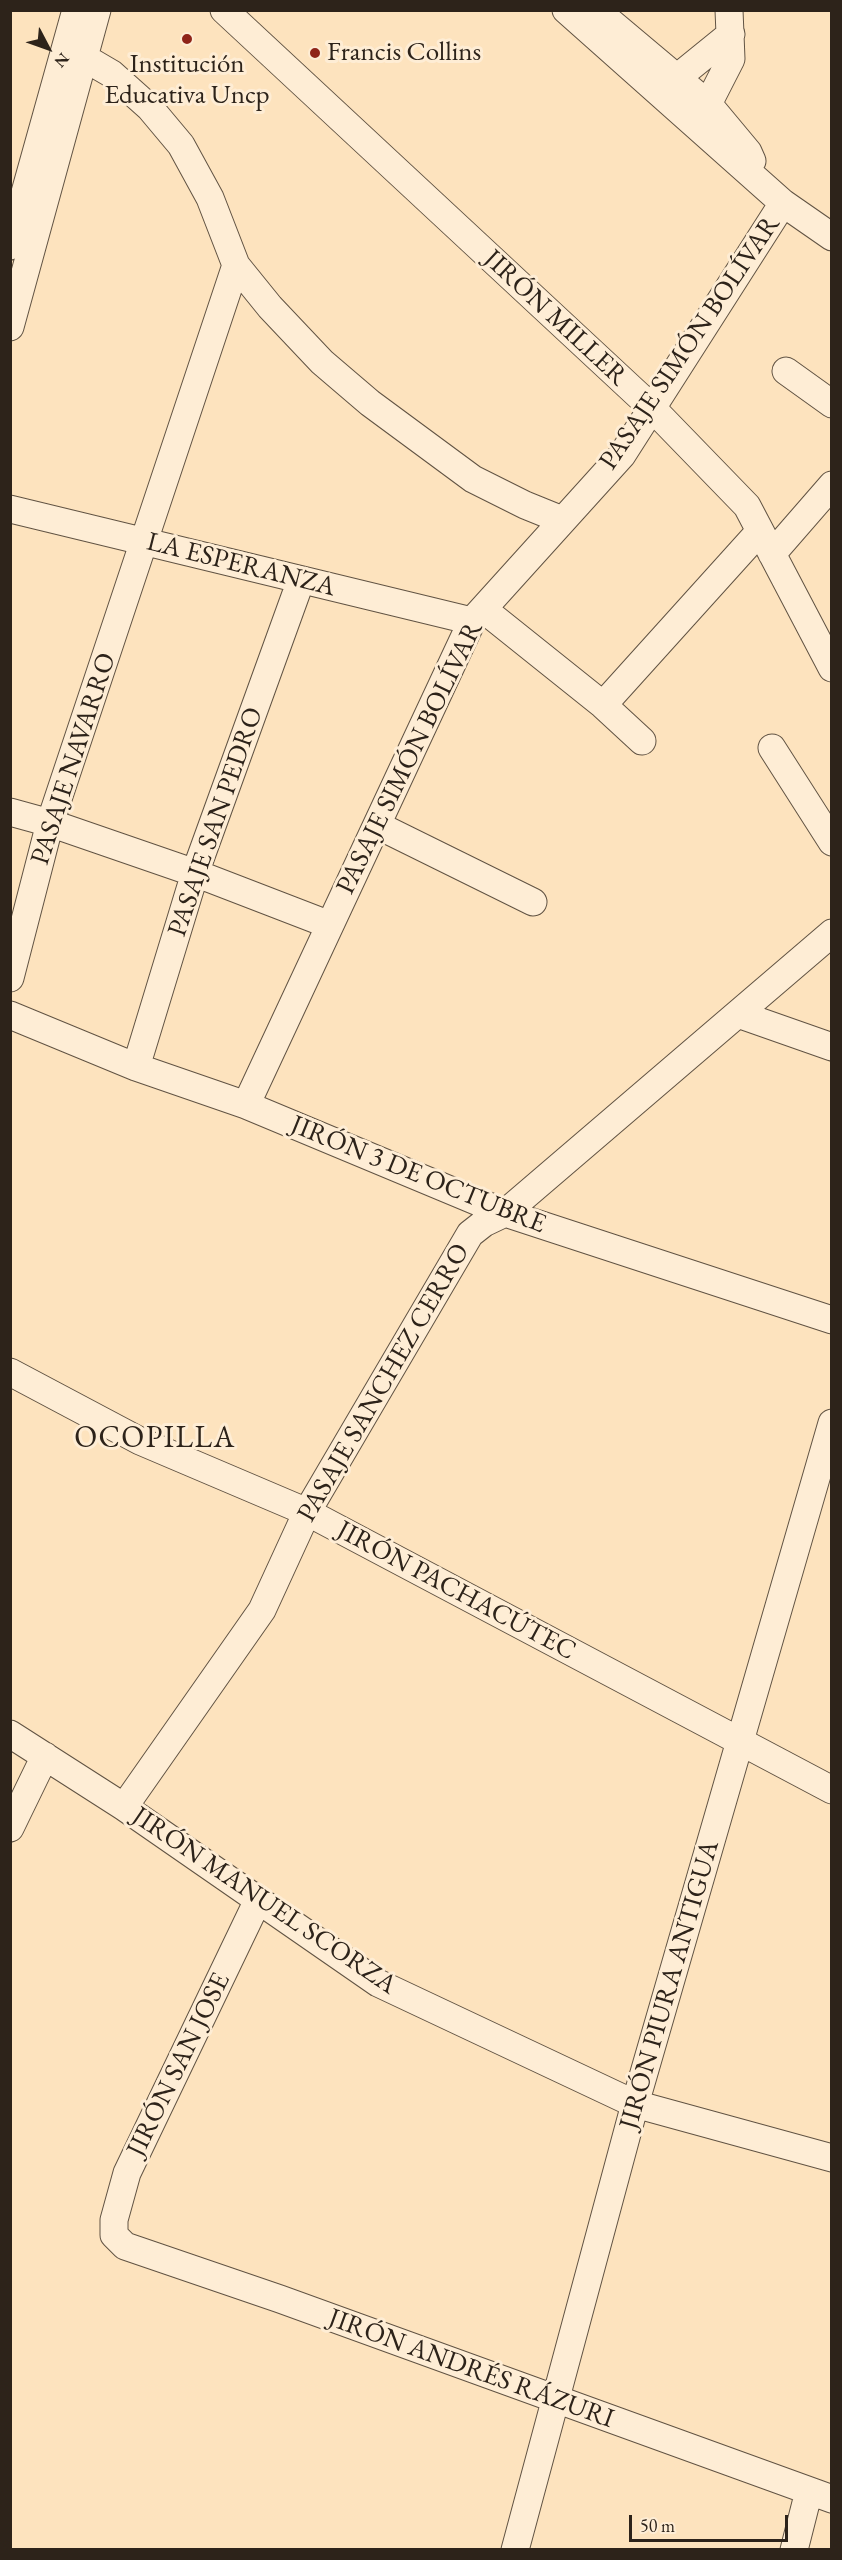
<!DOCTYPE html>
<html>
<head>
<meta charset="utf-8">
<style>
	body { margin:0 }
	#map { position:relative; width:842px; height:2560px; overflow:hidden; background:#fde3be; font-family:"EB Garamond",serif }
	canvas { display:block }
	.frame { position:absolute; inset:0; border:12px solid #2d231a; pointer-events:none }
	.north { position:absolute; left:18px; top:18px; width:60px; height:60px; -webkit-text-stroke:4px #feedd5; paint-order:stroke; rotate:131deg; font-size:16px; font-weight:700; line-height:24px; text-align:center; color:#2d231a }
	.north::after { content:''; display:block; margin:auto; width:21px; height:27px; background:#2d231a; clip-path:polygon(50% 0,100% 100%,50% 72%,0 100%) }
	.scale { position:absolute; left:629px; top:2515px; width:159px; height:27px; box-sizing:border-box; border:3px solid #2d231a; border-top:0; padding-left:8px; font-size:18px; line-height:21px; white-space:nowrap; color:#2d231a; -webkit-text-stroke:4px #feedd5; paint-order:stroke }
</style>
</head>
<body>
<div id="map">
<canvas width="842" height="2560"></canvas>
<div class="frame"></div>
<div class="north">N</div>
<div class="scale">50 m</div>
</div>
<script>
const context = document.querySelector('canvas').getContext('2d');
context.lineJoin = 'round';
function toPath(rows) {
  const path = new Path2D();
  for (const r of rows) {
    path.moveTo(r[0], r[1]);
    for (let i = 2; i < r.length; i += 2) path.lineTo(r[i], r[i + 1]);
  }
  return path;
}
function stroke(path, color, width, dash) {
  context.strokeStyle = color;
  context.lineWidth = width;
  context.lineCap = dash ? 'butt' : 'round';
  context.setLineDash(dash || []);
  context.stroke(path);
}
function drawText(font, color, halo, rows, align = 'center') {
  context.font = font + ' "EB Garamond",serif';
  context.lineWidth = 6;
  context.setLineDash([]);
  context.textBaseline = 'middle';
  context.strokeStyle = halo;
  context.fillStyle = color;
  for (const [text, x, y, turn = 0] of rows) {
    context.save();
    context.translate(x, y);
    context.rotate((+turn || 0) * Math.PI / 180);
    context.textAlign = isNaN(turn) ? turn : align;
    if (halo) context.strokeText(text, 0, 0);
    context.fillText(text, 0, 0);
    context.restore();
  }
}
const minor = toPath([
	[224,10,651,407,747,506,832,668],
	[566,10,783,203,832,237],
	[596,10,708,104,748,152,752,161],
	[83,57,112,74,150,108,181,145,210,198,236,265,270,307,322,362,370,403,473,479,525,505,562,520],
	[678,77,731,34],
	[708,104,731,59,729,10],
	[10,246,76,10],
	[10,327,97,10],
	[786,371,832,404],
	[10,509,472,621],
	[772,554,832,485],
	[483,609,603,705,642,741],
	[603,705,760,531],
	[772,748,832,842],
	[10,812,50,823,195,873,330,925],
	[377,825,533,902],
	[10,978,50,823,236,265],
	[738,1014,832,1047],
	[10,1015,136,1067,246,1105,505,1213,832,1320],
	[136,1067,195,873,301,580],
	[246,1105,472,621,622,455,783,203],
	[10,1372,140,1441,307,1512,832,1790],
	[10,1734,124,1807,378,1983,635,2104,832,2158],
	[124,1807,262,1610,307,1512,470,1234,484,1223,505,1213,832,933],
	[10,1828,45,1756],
	[258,1900,127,2173,114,2220,114,2235,125,2246,280,2299,832,2499],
	[515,2550,635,2104,832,1423],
	[794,2550,809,2491]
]);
const markers = [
	[187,39,6,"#8f2418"],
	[315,53,6,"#8f2418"]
];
const poiNames = [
	["Francis Collins",327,53],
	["Institución",187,65,"center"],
	["Educativa Uncp",187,96,"center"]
];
const streetNames = [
	["JIRÓN MILLER",555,318,43],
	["PASAJE SIMÓN BOLÍVAR",690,343,-56],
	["LA ESPERANZA",241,565,14],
	["PASAJE SIMÓN BOLÍVAR",410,758,-64],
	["PASAJE NAVARRO",74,759,-72],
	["PASAJE SAN PEDRO",216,822,-71],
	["JIRÓN 3 DE OCTUBRE",418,1175,22],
	["PASAJE SANCHEZ CERRO",384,1383,-60],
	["JIRÓN PACHACÚTEC",456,1591,28],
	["JIRÓN MANUEL SCORZA",264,1901,34],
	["JIRÓN PIURA ANTIGUA",670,1985,-74],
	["JIRÓN SAN JOSE",179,2065,-64],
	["JIRÓN ANDRÉS RÁZURI",471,2369,20]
];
const quarterNames = [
	["OCOPILLA",155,1439]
];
stroke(minor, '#615343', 29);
stroke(minor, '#feedd5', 27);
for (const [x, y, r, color] of markers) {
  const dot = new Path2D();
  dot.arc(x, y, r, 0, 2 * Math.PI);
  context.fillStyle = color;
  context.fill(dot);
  stroke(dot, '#feedd5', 2);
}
drawText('27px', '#2d231a', '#feedd5', poiNames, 'left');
drawText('27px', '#2d231a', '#feedd5', streetNames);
context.letterSpacing = '1.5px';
drawText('30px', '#2d231a', '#feedd5', quarterNames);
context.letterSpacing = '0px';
</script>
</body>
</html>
